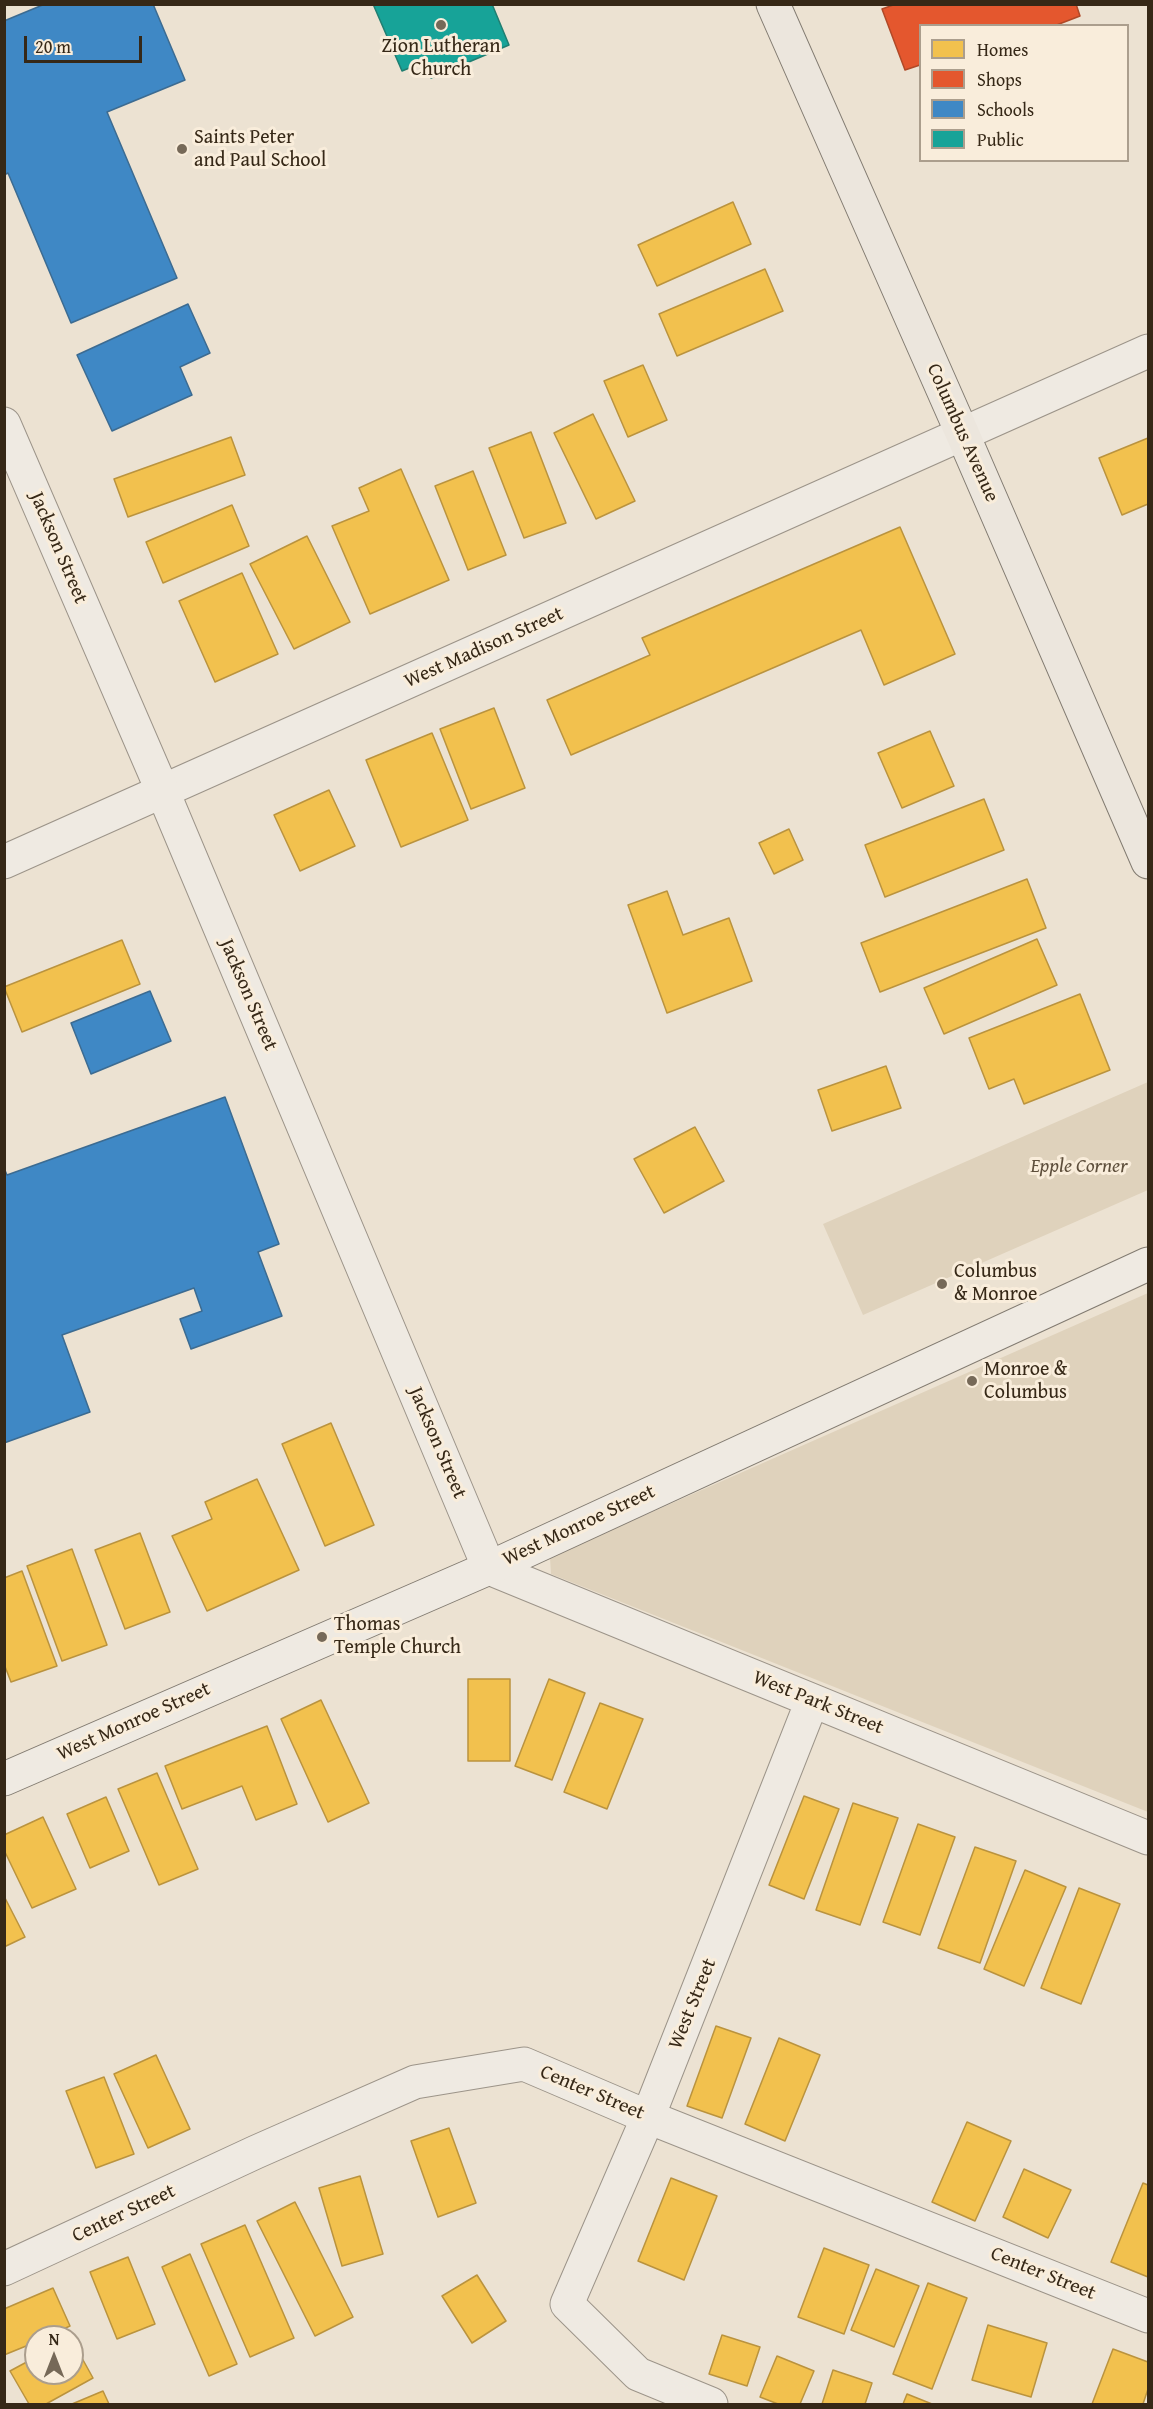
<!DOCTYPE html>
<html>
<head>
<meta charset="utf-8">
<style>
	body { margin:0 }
	#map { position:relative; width:1153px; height:2409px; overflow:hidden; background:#ece2d2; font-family:"Gentium Book Plus",serif }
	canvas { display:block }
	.frame { position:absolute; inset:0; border:6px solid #362817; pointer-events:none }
	.legend { position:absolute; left:919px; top:24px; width:210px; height:138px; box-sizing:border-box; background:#f9eddb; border:2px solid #ab9e8d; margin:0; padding:8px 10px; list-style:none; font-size:18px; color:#362817 }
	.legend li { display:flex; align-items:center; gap:12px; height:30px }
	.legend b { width:30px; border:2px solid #ab9e8d }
	.north { position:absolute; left:24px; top:2325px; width:60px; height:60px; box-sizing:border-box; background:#f9eddb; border:2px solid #ab9e8d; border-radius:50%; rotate:0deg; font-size:16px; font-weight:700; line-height:24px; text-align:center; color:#362817 }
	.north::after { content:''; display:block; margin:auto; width:21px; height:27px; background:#766958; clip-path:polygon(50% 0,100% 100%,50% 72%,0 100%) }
	.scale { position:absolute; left:24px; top:36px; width:118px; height:27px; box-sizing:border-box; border:3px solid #362817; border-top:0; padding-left:8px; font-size:18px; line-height:21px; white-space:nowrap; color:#362817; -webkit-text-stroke:4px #f9eddb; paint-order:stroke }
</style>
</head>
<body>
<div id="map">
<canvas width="1153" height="2409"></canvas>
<div class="frame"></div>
<ul class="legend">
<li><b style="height:16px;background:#f2c14e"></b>Homes</li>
<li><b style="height:16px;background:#e4572e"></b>Shops</li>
<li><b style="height:16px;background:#3f88c5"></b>Schools</li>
<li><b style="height:16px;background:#17a398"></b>Public</li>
</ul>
<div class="north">N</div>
<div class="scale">20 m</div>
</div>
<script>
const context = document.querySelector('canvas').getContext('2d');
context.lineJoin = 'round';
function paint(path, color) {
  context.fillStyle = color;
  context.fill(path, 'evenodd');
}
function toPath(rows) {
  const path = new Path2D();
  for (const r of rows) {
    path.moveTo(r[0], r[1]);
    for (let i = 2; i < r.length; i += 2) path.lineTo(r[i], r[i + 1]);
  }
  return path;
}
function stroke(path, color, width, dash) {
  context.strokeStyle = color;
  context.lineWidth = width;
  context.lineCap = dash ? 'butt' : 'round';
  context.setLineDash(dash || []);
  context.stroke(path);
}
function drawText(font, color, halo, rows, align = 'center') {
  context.font = font + ' "Gentium Book Plus",serif';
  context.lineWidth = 6;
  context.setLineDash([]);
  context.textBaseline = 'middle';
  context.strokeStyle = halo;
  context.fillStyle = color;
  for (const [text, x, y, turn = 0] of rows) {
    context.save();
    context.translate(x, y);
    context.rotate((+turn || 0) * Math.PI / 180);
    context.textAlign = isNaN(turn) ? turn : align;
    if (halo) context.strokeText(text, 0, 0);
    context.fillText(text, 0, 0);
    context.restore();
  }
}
const green = toPath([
	[1148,1082,1148,1190,863,1315,823,1224],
	[1148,1293,1148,1812,551,1574,550,1557]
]);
const homes = toPath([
	[733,202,751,244,657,286,638,245,733,202],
	[765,269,783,311,677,356,659,314,765,269],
	[643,365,667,420,628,437,604,381,643,365],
	[593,414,635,501,596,519,554,433,593,414],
	[531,432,566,523,524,538,489,448,531,432],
	[231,437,245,475,128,517,114,479,231,437],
	[1148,438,1148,504,1122,515,1099,458,1148,438],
	[401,469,449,580,370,614,332,526,369,511,359,488,401,469],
	[473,471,506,555,468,570,435,486,473,471],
	[232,505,249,546,163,583,146,542,232,505],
	[900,527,955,654,884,685,861,630,571,755,547,700,650,655,642,638,900,527],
	[307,536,350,622,294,649,250,564,307,536],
	[242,573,278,654,215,682,179,601,242,573],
	[494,708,525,788,471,809,440,729,494,708],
	[930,731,954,786,902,808,878,753,930,731],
	[432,733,468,820,401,847,366,760,432,733],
	[329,790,355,846,300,871,274,815,329,790],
	[984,799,1004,850,885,897,865,845,984,799],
	[789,829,803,860,774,874,759,843,789,829],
	[1027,879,1046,928,880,992,861,943,1027,879],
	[667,891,683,935,729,918,752,981,667,1013,628,905,667,891],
	[1037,939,1057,985,944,1034,924,988,1037,939],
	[122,940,140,984,22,1032,4,987,122,940],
	[1080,994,1110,1070,1024,1104,1014,1079,989,1089,969,1038,1080,994],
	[886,1066,901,1108,832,1131,818,1090,886,1066],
	[695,1127,724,1181,664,1213,634,1159,695,1127],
	[331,1423,374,1525,325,1546,282,1444,331,1423],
	[257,1479,299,1570,207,1611,172,1536,212,1519,205,1502,257,1479],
	[140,1533,170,1612,125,1629,95,1550,140,1533],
	[72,1549,107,1645,62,1661,27,1566,72,1549],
	[22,1571,57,1666,11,1682,4,1664,4,1578,22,1571],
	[468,1679,510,1679,510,1761,468,1761,468,1679],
	[549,1679,585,1693,552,1780,515,1766,549,1679],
	[321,1700,369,1803,328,1822,281,1719,321,1700],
	[600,1703,643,1719,607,1809,564,1792,600,1703],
	[267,1726,297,1804,256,1820,242,1786,182,1809,165,1766,267,1726],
	[157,1773,198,1869,159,1885,118,1789,157,1773],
	[804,1796,839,1809,804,1899,769,1885,804,1796],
	[106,1797,129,1851,90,1868,67,1814,106,1797],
	[853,1803,898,1818,860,1925,816,1910,853,1803],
	[43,1817,76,1889,32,1908,4,1850,4,1835,43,1817],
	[918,1824,955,1837,920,1935,883,1922,918,1824],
	[975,1847,1016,1861,980,1963,938,1948,975,1847],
	[1025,1870,1066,1887,1024,1986,984,1969,1025,1870],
	[1079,1888,1120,1904,1081,2004,1041,1988,1079,1888],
	[4,1896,25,1937,4,1947,4,1896],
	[716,2026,751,2038,722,2118,687,2106,716,2026],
	[779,2038,820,2055,785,2141,745,2124,779,2038],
	[156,2055,190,2129,148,2148,114,2074,156,2055],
	[104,2077,134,2154,96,2168,66,2091,104,2077],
	[967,2122,1011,2141,975,2221,932,2202,967,2122],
	[449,2128,476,2203,438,2217,411,2141,449,2128],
	[1024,2169,1071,2190,1048,2238,1003,2217,1024,2169],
	[360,2176,383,2254,342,2266,319,2188,360,2176],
	[671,2178,717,2196,684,2280,638,2261,671,2178],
	[1143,2183,1148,2185,1148,2277,1111,2262,1143,2183],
	[295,2202,353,2317,315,2336,257,2221,295,2202],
	[245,2225,294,2338,250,2357,201,2244,245,2225],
	[824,2248,869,2265,844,2334,798,2317,824,2248],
	[190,2254,237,2364,209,2376,162,2267,190,2254],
	[128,2257,155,2324,117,2339,90,2272,128,2257],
	[876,2269,919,2286,894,2347,851,2330,876,2269],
	[477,2275,506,2321,472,2343,442,2296,477,2275],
	[928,2283,967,2298,932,2389,893,2374,928,2283],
	[53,2288,70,2326,46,2337,36,2337,36,2342,4,2355,4,2309,53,2288],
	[988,2325,1047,2343,1031,2397,972,2380,988,2325],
	[722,2335,760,2347,747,2386,709,2374,722,2335],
	[72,2340,93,2378,46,2404,29,2404,10,2371,36,2357,36,2373,72,2373,72,2340],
	[1113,2349,1148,2362,1148,2389,1143,2404,1092,2404,1113,2349],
	[777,2356,814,2371,800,2404,778,2404,760,2397,777,2356],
	[833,2370,872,2383,865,2404,822,2404,833,2370],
	[103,2391,109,2404,72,2404,103,2391],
	[907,2394,932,2404,903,2404,907,2394]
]);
const shops = toPath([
	[896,4,1076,4,1080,16,1054,26,920,26,920,65,905,70,882,9,896,4]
]);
const schools = toPath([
	[45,4,153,4,185,80,107,112,177,278,71,323,8,173,4,175,4,21,45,4],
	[188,304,210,353,180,367,192,395,112,431,77,355,188,304],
	[150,991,171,1041,91,1074,71,1023,150,991],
	[225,1097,279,1244,258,1252,282,1316,191,1349,180,1319,202,1311,194,1288,62,1335,90,1412,4,1443,4,1168,7,1175,225,1097]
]);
const public = toPath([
	[373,4,492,4,509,45,431,78,424,62,402,71,373,4]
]);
const minor = toPath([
	[4,862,1148,351],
	[489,1568,1148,1838],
	[4,2269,256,2152,415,2082,524,2064,648,2117,1148,2316],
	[711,2404,638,2374,567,2304,648,2117,812,1701]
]);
const tertiary = toPath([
	[4,424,163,792,489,1568]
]);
const secondary = toPath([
	[4,1779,489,1568,1148,1264]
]);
const primary = toPath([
	[773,4,963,435,1148,862]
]);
const markers = [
	[441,25,6,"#766958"],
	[182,149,6,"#766958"],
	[942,1284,6,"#766958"],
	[972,1381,6,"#766958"],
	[322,1637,6,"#766958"]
];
const poiNames = [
	["Zion Lutheran",441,47,"center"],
	["Church",441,70,"center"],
	["Saints Peter",194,138],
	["and Paul School",194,161],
	["Columbus",954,1272],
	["& Monroe",954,1295],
	["Monroe &",984,1370],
	["Columbus",984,1393],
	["Thomas",334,1625],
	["Temple Church",334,1648]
];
const streetNames = [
	["Columbus Avenue",962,433,66],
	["Jackson Street",58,548,67],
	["West Madison Street",484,648,-24],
	["Jackson Street",248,995,67],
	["Jackson Street",437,1443,67],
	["West Monroe Street",579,1526,-25],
	["West Park Street",818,1703,22],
	["West Monroe Street",134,1722,-24],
	["West Street",693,2004,-68],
	["Center Street",592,2093,23],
	["Center Street",124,2214,-25],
	["Center Street",1043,2274,22]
];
const parkNames = [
	["Epple Corner",1079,1167]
];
paint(green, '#dfd2bc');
paint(homes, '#f2c14e');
stroke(homes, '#ba933e', 1.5);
paint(shops, '#e4572e');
stroke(shops, '#b04927', 1.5);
paint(schools, '#3f88c5');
stroke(schools, '#3c6b91', 1.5);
paint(public, '#17a398');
stroke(public, '#207e71', 1.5);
stroke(minor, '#9c9489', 35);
stroke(tertiary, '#9c9489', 35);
stroke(secondary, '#827b71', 35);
stroke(primary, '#827b71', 35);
stroke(minor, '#efeae2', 33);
stroke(tertiary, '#efeae2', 33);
stroke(secondary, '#efeae2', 33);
stroke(primary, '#ece6dd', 33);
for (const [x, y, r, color] of markers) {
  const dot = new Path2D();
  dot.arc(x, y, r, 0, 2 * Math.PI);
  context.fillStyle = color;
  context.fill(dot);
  stroke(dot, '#f9eddb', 2);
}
drawText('20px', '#362817', '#f9eddb', poiNames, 'left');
drawText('20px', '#362817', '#f9eddb', streetNames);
drawText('italic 20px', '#5e4f3c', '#f9eddb', parkNames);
</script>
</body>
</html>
